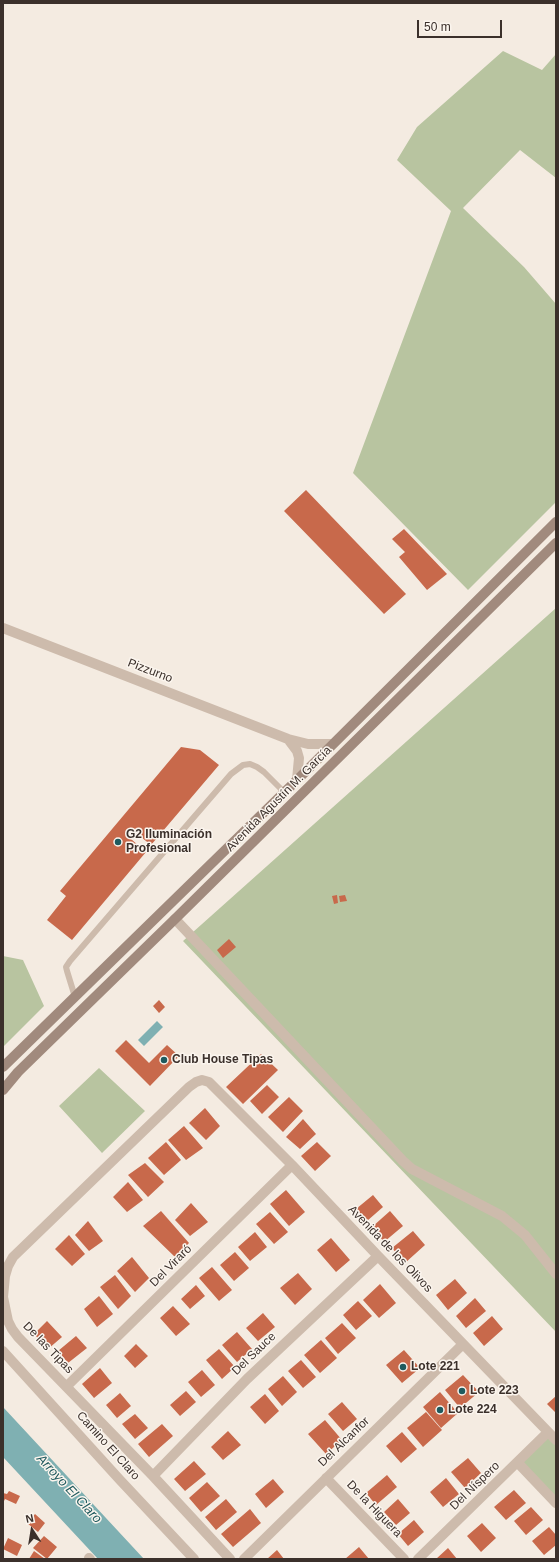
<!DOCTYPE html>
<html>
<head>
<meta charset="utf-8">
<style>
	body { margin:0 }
	#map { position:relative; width:559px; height:1562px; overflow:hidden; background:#f4ebe1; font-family:Helvetica,sans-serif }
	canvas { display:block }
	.frame { position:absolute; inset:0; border:4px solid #3b302b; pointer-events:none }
	.north { position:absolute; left:12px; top:1510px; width:40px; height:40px; -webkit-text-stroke:3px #fbf5ee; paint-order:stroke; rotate:348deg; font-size:11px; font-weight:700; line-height:16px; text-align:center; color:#3b302b }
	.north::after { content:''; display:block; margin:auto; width:14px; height:18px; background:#3b302b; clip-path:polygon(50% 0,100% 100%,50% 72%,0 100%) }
	.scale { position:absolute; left:417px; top:20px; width:85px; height:18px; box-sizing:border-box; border:2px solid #3b302b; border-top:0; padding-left:5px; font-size:12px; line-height:14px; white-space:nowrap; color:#3b302b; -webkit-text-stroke:3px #fbf5ee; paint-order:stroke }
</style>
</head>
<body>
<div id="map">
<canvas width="559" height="1562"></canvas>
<div class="frame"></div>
<div class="north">N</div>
<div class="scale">50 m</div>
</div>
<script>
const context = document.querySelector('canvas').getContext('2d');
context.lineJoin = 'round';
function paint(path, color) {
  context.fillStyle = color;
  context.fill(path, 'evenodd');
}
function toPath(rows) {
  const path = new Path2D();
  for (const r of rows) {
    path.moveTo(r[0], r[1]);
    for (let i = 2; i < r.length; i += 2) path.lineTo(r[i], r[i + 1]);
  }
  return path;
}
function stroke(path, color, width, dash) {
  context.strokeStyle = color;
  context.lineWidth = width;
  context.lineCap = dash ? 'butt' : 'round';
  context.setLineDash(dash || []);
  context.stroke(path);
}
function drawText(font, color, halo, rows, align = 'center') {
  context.font = font + ' Helvetica,sans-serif';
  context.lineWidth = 3;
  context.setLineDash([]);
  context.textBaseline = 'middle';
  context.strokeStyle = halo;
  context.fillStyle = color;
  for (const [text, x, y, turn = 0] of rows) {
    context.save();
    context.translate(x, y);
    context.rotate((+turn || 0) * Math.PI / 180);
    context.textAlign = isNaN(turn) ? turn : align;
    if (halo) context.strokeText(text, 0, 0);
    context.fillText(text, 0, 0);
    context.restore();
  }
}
const green = toPath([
	[503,51,542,70,556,54,556,178,520,150,463,208,524,267,556,304,556,502,468,590,353,473,451,211,397,160,417,127],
	[556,608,556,1332,183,941],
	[3,956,23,960,44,1006,3,1047],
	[99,1068,145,1111,102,1153,59,1106],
	[548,1432,556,1440,556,1503,518,1463]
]);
const water = toPath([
	[157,1021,163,1027,144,1046,138,1040],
	[3,1407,144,1559,98,1559,3,1457]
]);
const building = toPath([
	[306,490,406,594,384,614,284,511],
	[404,529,447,574,427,590,399,557,405,552,392,539],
	[181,747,200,750,219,765,151,845,136,833,131,839,146,852,72,940,47,920,66,896,60,891],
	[337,895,338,903,334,904,332,896],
	[345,895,347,901,340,902,339,896],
	[229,939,236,947,223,958,217,950],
	[159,1000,165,1007,159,1013,153,1006],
	[126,1040,149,1063,167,1045,179,1056,150,1086,115,1051],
	[261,1054,278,1070,243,1104,226,1087],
	[267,1085,279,1097,262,1114,250,1101],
	[289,1097,303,1111,283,1132,268,1117],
	[205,1108,220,1126,206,1140,189,1123],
	[303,1119,316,1134,300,1149,286,1137],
	[184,1126,203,1148,186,1160,168,1140],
	[166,1142,181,1160,164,1175,148,1158],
	[317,1142,331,1156,315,1171,301,1156],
	[145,1163,164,1182,148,1197,128,1175],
	[128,1182,143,1200,127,1212,113,1197],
	[286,1190,305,1212,289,1226,270,1204],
	[373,1195,383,1207,367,1221,356,1209],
	[191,1203,208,1222,190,1236,175,1220],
	[161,1211,189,1243,175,1257,143,1226],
	[390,1211,403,1226,384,1242,372,1227],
	[270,1212,288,1232,274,1244,256,1224],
	[88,1221,103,1241,89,1251,75,1235],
	[413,1231,425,1245,405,1263,392,1248],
	[255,1232,267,1247,250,1261,238,1247],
	[69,1235,85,1254,72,1266,55,1249],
	[331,1238,350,1260,336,1272,317,1250],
	[235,1252,249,1268,234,1281,220,1265],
	[132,1257,149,1278,135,1292,117,1271],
	[212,1267,232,1290,219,1301,199,1278],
	[298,1273,312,1289,295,1305,280,1288],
	[115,1275,131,1296,118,1309,100,1287],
	[455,1279,467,1293,448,1310,436,1295],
	[380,1284,396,1303,379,1318,363,1300],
	[196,1285,205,1296,190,1309,181,1299],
	[99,1296,113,1314,97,1327,84,1309],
	[475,1298,486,1311,466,1328,456,1316],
	[358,1301,372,1316,356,1330,343,1315],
	[173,1306,190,1324,176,1336,160,1318],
	[263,1313,275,1327,258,1341,246,1328],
	[492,1316,503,1329,484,1346,473,1333],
	[47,1321,62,1337,48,1349,34,1334],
	[342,1323,356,1338,338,1354,325,1338],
	[237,1332,252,1349,237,1362,222,1345],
	[76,1336,87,1348,68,1363,58,1351],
	[321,1340,337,1358,320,1373,304,1355],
	[136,1344,148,1356,135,1368,124,1356],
	[219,1349,235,1367,222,1379,206,1360],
	[404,1350,420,1368,402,1383,386,1365],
	[301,1360,316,1377,303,1388,288,1371],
	[100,1368,112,1383,94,1398,82,1384],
	[202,1370,215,1385,201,1397,188,1382],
	[463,1375,479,1392,460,1408,445,1390],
	[283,1376,297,1392,282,1406,268,1389],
	[186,1391,196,1402,180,1416,170,1405],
	[440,1392,458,1413,441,1428,423,1407],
	[120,1393,131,1406,117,1418,106,1405],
	[265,1394,279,1411,265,1424,250,1407],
	[556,1396,556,1413,547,1404],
	[342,1402,357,1419,343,1431,328,1414],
	[426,1412,442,1430,423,1447,407,1428],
	[135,1414,148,1428,135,1439,122,1424],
	[325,1420,342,1440,326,1454,308,1434],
	[162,1424,173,1436,149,1457,138,1444],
	[228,1431,241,1445,223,1460,211,1447],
	[402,1432,417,1449,401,1463,386,1446],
	[468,1458,481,1473,465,1488,451,1472],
	[194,1461,206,1474,185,1491,174,1479],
	[387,1475,397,1487,376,1505,366,1493],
	[446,1478,459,1494,443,1507,430,1492],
	[273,1479,284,1492,266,1508,255,1494],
	[207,1482,220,1496,201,1512,189,1498],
	[514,1490,526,1503,506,1520,494,1507],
	[9,1491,20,1496,16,1504,5,1499,3,1503,3,1493,7,1494],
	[226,1499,237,1512,216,1530,205,1517],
	[398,1499,410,1513,396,1525,384,1512],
	[531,1507,543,1520,526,1535,514,1521],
	[250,1509,261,1523,233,1547,221,1534],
	[35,1514,45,1523,38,1532,27,1523],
	[414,1520,424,1532,408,1546,398,1534],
	[482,1523,496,1538,481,1552,467,1536],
	[549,1527,556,1535,556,1545,544,1555,532,1541],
	[44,1536,57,1547,47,1559,33,1548],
	[8,1538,22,1545,17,1556,3,1549],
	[359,1547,369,1559,345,1559],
	[448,1548,457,1559,436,1559],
	[277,1550,284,1559,267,1559],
	[34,1551,45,1559,29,1559]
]);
const service = toPath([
	[75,997,67,971,66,967,70,961,231,774,243,765,250,764,257,767,264,772,284,792]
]);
const minor = toPath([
	[3,628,288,739,308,744,332,744],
	[288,739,297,751,299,758,297,780],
	[175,919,403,1161,412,1169,502,1216,525,1235,556,1274],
	[67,1386,292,1165],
	[518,1463,556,1503],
	[153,1476,247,1379,378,1256],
	[326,1478,404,1559],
	[89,1558,90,1559],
	[230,1559,153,1476,18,1337,12,1329,8,1321,3,1297,5,1276,8,1266,13,1257,189,1087,196,1082,202,1080,209,1082,292,1165,378,1256,556,1440],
	[244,1559,463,1344],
	[418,1559,548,1432]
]);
const tertiary = toPath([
	[3,1351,120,1480,194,1559]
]);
const secondary = toPath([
	[3,1067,297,780,556,522],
	[3,1090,18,1072,175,919,556,543]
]);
const markers = [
	[118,842,4,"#1f5a5e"],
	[164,1060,4,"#1f5a5e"],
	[403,1367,4,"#1f5a5e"],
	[462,1391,4,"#1f5a5e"],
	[440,1410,4,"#1f5a5e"]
];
const streetNames = [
	["Pizzurno",150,671,21],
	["Avenida Agustín M. García",279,799,-45],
	["Avenida de los Olivos",390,1249,46],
	["Del Viraró",171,1266,-45],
	["De las Tipas",48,1348,46],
	["Del Sauce",254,1354,-44],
	["Del Alcanfor",344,1442,-44],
	["Camino El Claro",108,1446,48],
	["Del Níspero",475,1486,-44],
	["De la Higuera",374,1509,46]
];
const poiNames = [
	["G2 Iluminación",126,835],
	["Profesional",126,849],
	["Club House Tipas",172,1060],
	["Lote 221",411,1367],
	["Lote 223",470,1391],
	["Lote 224",448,1410]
];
const waterNames = [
	["Arroyo El Claro",69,1489,47]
];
paint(green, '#b8c4a0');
paint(water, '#7fb0b2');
paint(building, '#c8694b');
stroke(service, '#cdbbac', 6);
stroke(minor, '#cdbbac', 10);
stroke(tertiary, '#cdbbac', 10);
stroke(secondary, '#a18a7d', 10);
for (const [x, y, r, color] of markers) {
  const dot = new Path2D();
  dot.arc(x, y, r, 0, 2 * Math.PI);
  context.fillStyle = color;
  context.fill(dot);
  stroke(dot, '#fbf5ee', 1.5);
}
drawText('12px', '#3b302b', '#fbf5ee', streetNames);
drawText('bold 12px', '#3b302b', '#fbf5ee', poiNames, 'left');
drawText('italic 13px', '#1f5a5e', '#fbf5ee', waterNames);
</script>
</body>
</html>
